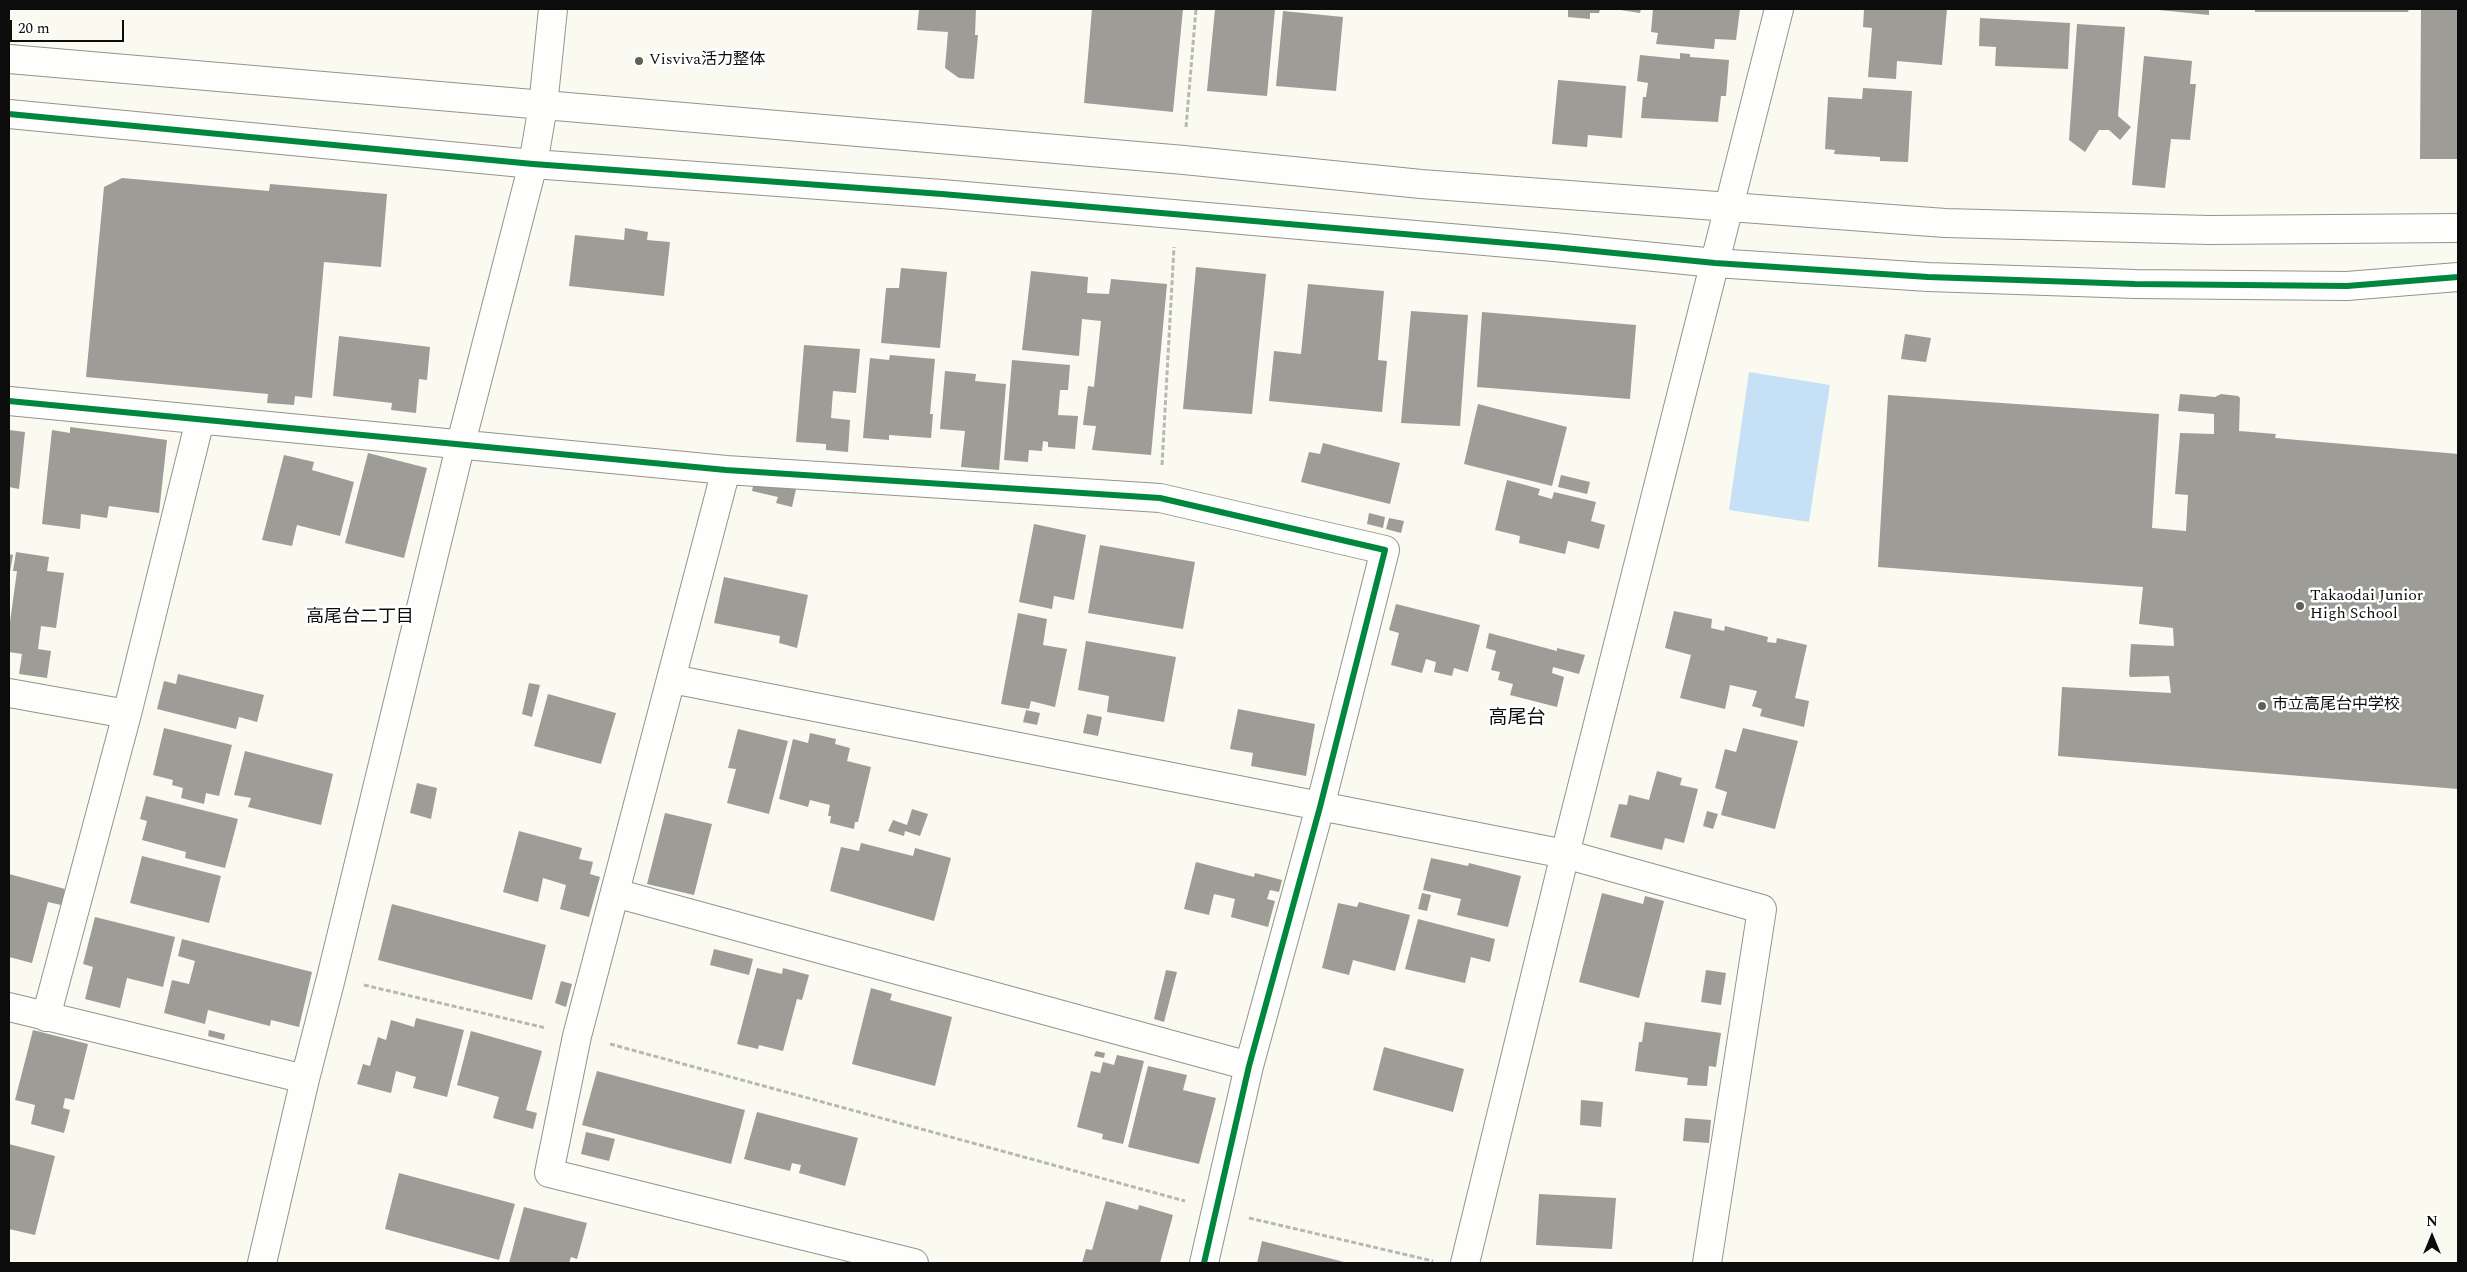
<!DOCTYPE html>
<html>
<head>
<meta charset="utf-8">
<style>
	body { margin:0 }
	#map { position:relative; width:2467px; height:1272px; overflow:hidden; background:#fafaf0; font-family:Spectral,serif }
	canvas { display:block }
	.frame { position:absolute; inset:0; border:10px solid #0c0c0c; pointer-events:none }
	.north { position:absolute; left:2407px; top:1212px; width:50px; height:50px; -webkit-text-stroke:4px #fff; paint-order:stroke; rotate:0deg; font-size:14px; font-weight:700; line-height:20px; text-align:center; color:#0c0c0c }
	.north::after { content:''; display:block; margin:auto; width:18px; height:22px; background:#0c0c0c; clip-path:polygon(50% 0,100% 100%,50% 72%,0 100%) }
	.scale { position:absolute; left:10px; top:20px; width:114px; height:22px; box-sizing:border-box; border:2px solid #0c0c0c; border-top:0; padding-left:6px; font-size:15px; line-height:18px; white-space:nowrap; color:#0c0c0c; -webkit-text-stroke:4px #fff; paint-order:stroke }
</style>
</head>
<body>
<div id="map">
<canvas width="2467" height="1272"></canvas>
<div class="frame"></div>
<div class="north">N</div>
<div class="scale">20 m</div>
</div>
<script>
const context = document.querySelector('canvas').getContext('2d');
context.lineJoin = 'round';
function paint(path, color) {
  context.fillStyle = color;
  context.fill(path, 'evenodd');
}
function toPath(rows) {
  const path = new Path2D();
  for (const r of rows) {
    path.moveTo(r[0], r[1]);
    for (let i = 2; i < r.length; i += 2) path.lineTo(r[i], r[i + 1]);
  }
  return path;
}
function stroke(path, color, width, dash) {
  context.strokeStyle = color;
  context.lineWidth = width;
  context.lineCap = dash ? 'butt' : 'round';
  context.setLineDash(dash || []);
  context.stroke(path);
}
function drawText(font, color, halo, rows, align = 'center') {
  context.font = font + ' Spectral,"Noto Sans JP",serif';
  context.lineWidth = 5;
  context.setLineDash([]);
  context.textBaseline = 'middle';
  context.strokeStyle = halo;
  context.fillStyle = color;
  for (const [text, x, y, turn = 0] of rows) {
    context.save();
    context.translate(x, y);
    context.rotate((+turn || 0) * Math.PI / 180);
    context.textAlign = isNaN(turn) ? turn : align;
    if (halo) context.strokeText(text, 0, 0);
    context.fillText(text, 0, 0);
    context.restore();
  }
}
const water = toPath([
	[1749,372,1830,385,1809,522,1729,510]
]);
const building = toPath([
	[919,9,976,9,975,35,978,35,974,79,959,78,945,68,948,32,917,30],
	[1092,9,1183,9,1173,112,1084,103],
	[1215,9,1275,9,1267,96,1207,91],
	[1568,9,1600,9,1599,13,1590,13,1590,19,1568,17],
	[1614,9,1641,9,1640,13],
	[1653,9,1740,9,1736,40,1715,39,1714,49,1656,44,1658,33,1651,32],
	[1864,9,1947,9,1942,65,1897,61,1896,79,1868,77,1872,28,1863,27],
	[2149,9,2209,9,2209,15],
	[2255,9,2409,9,2408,12,2255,12],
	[2421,9,2458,9,2458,159,2420,159],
	[1283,11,1343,17,1336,91,1276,86],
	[1980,18,2070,23,2068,69,1995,66,1996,47,1979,46],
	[2077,24,2125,27,2118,116,2131,127,2120,140,2109,130,2099,130,2085,152,2069,140],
	[1680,53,1690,54,1690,57,1729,60,1726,96,1721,96,1718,122,1641,118,1643,97,1646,97,1648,83,1637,81,1640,55,1680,59],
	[2144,56,2192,61,2190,84,2196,84,2190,140,2171,139,2165,188,2132,185],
	[1558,80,1626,86,1622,138,1588,135,1587,147,1552,144],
	[1863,88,1912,91,1908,162,1880,161,1880,157,1834,154,1835,150,1825,149,1828,97,1862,99],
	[122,178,269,191,270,184,387,194,381,267,324,262,312,398,295,396,294,405,267,403,268,394,86,377,104,187],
	[625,228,648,232,647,240,670,242,664,296,569,286,575,235,624,240],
	[1196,267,1266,274,1252,414,1183,409],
	[901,268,947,272,940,348,881,343,886,288,899,288],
	[1031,271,1088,277,1087,293,1109,294,1111,279,1167,284,1151,455,1092,450,1096,426,1083,425,1088,386,1094,387,1101,321,1082,319,1079,356,1022,350],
	[1308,284,1384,291,1378,360,1387,361,1382,412,1269,401,1274,351,1301,354],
	[1411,311,1468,315,1460,426,1401,423],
	[1482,312,1636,325,1630,399,1477,387],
	[1905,334,1931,338,1926,362,1901,359],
	[339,336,430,347,427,380,419,379,416,413,391,410,392,403,333,396],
	[804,345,860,349,856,393,833,391,831,418,850,420,848,452,826,450,826,444,796,442],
	[890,355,935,359,930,414,933,414,931,438,889,435,889,440,863,438,870,358,889,360],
	[1012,360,1070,365,1068,390,1060,390,1058,415,1078,416,1075,449,1048,447,1048,442,1043,441,1042,451,1029,450,1028,462,1004,460],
	[945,371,976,374,975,381,1006,384,999,470,961,467,965,431,940,429],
	[2180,394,2215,397,2221,394,2238,396,2240,398,2239,431,2276,434,2275,438,2458,454,2458,789,2058,756,2062,687,2171,693,2169,676,2130,677,2129,674,2131,644,2174,646,2173,628,2139,624,2143,587,1878,567,1888,395,2159,414,2152,528,2186,531,2188,495,2175,494,2180,433,2214,434,2214,414,2178,411],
	[1478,404,1567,427,1552,486,1464,464],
	[70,427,167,440,159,513,109,506,107,518,81,514,80,529,42,524,52,430,70,433],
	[9,430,25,432,19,489,9,487],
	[1323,443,1400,463,1390,504,1301,482,1309,452,1320,454],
	[368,453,427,468,404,558,345,543],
	[284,455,314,462,312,470,354,482,340,536,297,525,292,546,262,540],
	[1561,475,1590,482,1587,494,1558,487],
	[1507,480,1540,489,1538,495,1552,499,1554,492,1596,502,1591,521,1605,525,1599,549,1568,541,1565,554,1519,543,1520,536,1495,530],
	[753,486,796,489,792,507,776,503,778,497,752,491],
	[1369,513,1385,517,1383,528,1367,524],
	[1389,518,1404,521,1401,533,1386,529],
	[1034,524,1086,535,1074,600,1054,596,1052,609,1019,602],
	[1100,545,1195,562,1183,629,1088,613],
	[16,552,49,557,47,571,64,573,56,628,41,626,38,649,51,651,47,678,19,674,22,654,9,652,9,629,17,571,13,571],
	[9,554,13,555,10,572,9,572],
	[724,577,808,595,797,648,779,643,780,636,714,623],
	[1396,604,1480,625,1468,672,1454,668,1452,676,1434,672,1436,662,1426,659,1422,673,1391,665,1399,633,1389,630],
	[1674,611,1712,619,1711,628,1724,631,1725,626,1768,637,1767,642,1776,643,1777,638,1807,645,1795,698,1809,701,1804,727,1760,716,1762,709,1752,706,1757,691,1730,685,1725,709,1680,698,1691,655,1665,648],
	[1018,613,1047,619,1043,645,1067,649,1055,707,1031,701,1029,709,1001,704],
	[1489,633,1557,651,1557,648,1585,655,1579,674,1553,667,1552,673,1564,677,1557,707,1510,695,1513,684,1498,680,1500,672,1491,670,1496,651,1486,648],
	[1086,641,1176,657,1164,722,1107,712,1109,696,1078,690],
	[178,674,264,695,257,722,239,717,236,729,157,709,164,681,176,684],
	[529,683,540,685,532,717,522,714],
	[548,694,616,713,601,764,534,746],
	[1238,709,1315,724,1306,776,1251,766,1253,753,1230,749],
	[1026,710,1040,713,1037,725,1023,722],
	[1087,714,1102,717,1098,736,1083,733],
	[164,728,232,745,219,796,206,793,204,804,181,798,183,788,172,785,173,780,153,775],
	[1743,728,1798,741,1775,829,1721,815,1727,792,1715,788,1725,749,1736,752],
	[738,729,788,741,769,814,727,803,736,769,728,768],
	[810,733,836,739,835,744,850,748,847,761,871,767,858,822,855,822,854,829,830,823,831,816,828,816,830,805,810,800,808,807,779,799,793,739,808,743],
	[245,751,333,774,321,825,248,807,251,798,234,795],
	[1657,771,1682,778,1680,785,1698,789,1684,843,1665,838,1662,850,1610,837,1619,804,1627,805,1629,795,1649,800],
	[417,783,437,788,431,819,410,813],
	[146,796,238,819,225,868,185,858,186,852,142,840,147,821,140,819],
	[912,809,928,814,920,836,905,831,904,836,888,831,893,820,907,825],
	[1707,811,1718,814,1713,829,1703,826],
	[665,813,712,824,694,895,647,884],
	[519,831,582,848,579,859,593,862,590,874,600,877,589,917,560,909,566,885,543,878,538,902,503,892],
	[861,843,913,856,915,848,951,858,934,921,830,891,841,847,859,851],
	[142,856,221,876,209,923,130,903],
	[1431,858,1468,866,1469,863,1521,876,1508,927,1457,915,1461,899,1423,890],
	[1196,862,1254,877,1255,873,1282,880,1279,892,1270,890,1267,899,1275,901,1268,927,1231,917,1235,899,1214,894,1209,915,1184,909],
	[9,874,65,889,61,905,48,902,32,963,9,957],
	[1422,893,1431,895,1427,911,1418,909],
	[1602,893,1643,904,1645,896,1664,901,1639,998,1579,982],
	[1359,902,1410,915,1395,971,1353,960,1349,975,1322,968,1338,903,1357,907],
	[392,904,546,945,532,1000,378,960],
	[95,917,175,937,163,987,127,978,120,1008,85,999,93,967,83,964],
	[1418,919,1495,939,1490,962,1471,957,1465,983,1405,969],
	[182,939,312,972,299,1027,271,1020,270,1026,208,1010,205,1024,164,1013,172,980,189,984,195,961,178,956],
	[714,949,753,959,749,975,710,965],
	[757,968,782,974,783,968,809,975,802,1000,797,999,783,1051,759,1045,758,1049,737,1044],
	[1166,970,1177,972,1164,1022,1154,1019],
	[1706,970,1726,973,1721,1005,1701,1002],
	[561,981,572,984,566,1007,555,1003],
	[871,988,892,994,890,1000,952,1017,935,1086,852,1064],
	[416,1018,464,1030,447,1097,413,1088,416,1077,396,1071,391,1093,357,1084,363,1064,370,1066,378,1037,386,1040,391,1020,414,1027],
	[1645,1022,1721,1033,1716,1067,1709,1066,1707,1086,1687,1085,1688,1078,1635,1071,1639,1042,1642,1042],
	[33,1030,88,1044,74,1100,65,1098,63,1108,70,1110,64,1133,31,1124,35,1105,15,1100],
	[209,1030,225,1034,224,1040,208,1036],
	[471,1031,542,1051,526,1110,537,1113,533,1129,493,1118,499,1097,457,1085],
	[1384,1047,1464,1069,1453,1112,1373,1090],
	[1096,1051,1105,1053,1104,1058,1094,1056],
	[1117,1055,1144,1061,1123,1144,1102,1139,1103,1134,1077,1127,1091,1071,1100,1073,1103,1062,1114,1065],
	[1148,1066,1187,1075,1183,1090,1216,1098,1199,1164,1128,1147],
	[597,1071,745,1110,731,1164,582,1125],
	[1581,1100,1603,1102,1601,1127,1580,1125],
	[757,1112,858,1138,845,1186,799,1173,801,1165,792,1163,790,1171,744,1159],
	[1685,1118,1711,1120,1709,1143,1683,1141],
	[586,1132,615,1139,609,1161,581,1154],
	[9,1144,55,1156,35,1235,9,1229],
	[399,1173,515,1204,499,1260,385,1229],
	[1539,1194,1616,1198,1612,1249,1536,1245],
	[1106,1201,1138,1210,1139,1205,1173,1215,1160,1263,1082,1263,1086,1249,1092,1250],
	[524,1207,587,1223,577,1259,571,1257,569,1263,509,1263],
	[1262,1241,1348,1263,1257,1263]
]);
const path = toPath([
	[1186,127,1196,9],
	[1162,465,1174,247],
	[364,985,546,1028],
	[610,1044,1185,1201],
	[1249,1218,1433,1261]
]);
const minor = toPath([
	[9,59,1184,160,1421,184,1945,223,2209,230,2458,228],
	[9,114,533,164,942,194,1554,247,1715,263,1928,277,2135,284,2347,286,2458,277],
	[9,401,726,470,1160,498,1385,550,1320,807,1249,1066,1204,1263],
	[726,470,577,1036,549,1173,914,1263],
	[672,679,1565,854,1762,909,1707,1263],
	[9,693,127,714],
	[615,893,1249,1066],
	[9,1007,305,1079],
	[46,1017,127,714,200,420],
	[262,1263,305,1079,331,978,461,443,533,164,543,106,553,9],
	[1465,1263,1565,854,1779,9]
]);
const cycleway = toPath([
	[9,114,533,164,942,194,1554,247,1715,263,1928,277,2135,284,2347,286,2458,277],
	[9,401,726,470,1160,498,1385,550,1320,807,1249,1066,1204,1263]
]);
const markers = [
	[639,61,5,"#5f5f5c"],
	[2300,606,5,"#5f5f5c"],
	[2262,706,5,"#5f5f5c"]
];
const poiNames = [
	["Visviva活力整体",649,61],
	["Takaodai Junior",2310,597],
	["High School",2310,615],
	["市立高尾台中学校",2272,706]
];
const neighbourhoodNames = [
	["高尾台二丁目",360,618]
];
const quarterNames = [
	["高尾台",1517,719]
];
paint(water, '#c6e0f5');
paint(building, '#9d9c96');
stroke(minor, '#93938f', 30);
stroke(path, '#b7b7b5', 3, [5, 2.5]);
stroke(minor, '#fefefd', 28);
stroke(cycleway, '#00873e', 6);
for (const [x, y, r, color] of markers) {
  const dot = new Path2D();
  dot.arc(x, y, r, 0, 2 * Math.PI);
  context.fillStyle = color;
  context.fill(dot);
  stroke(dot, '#fff', 2);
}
drawText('16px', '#0c0c0c', '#fff', poiNames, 'left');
drawText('18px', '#0c0c0c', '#fff', neighbourhoodNames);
drawText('19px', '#0c0c0c', '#fff', quarterNames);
</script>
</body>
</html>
